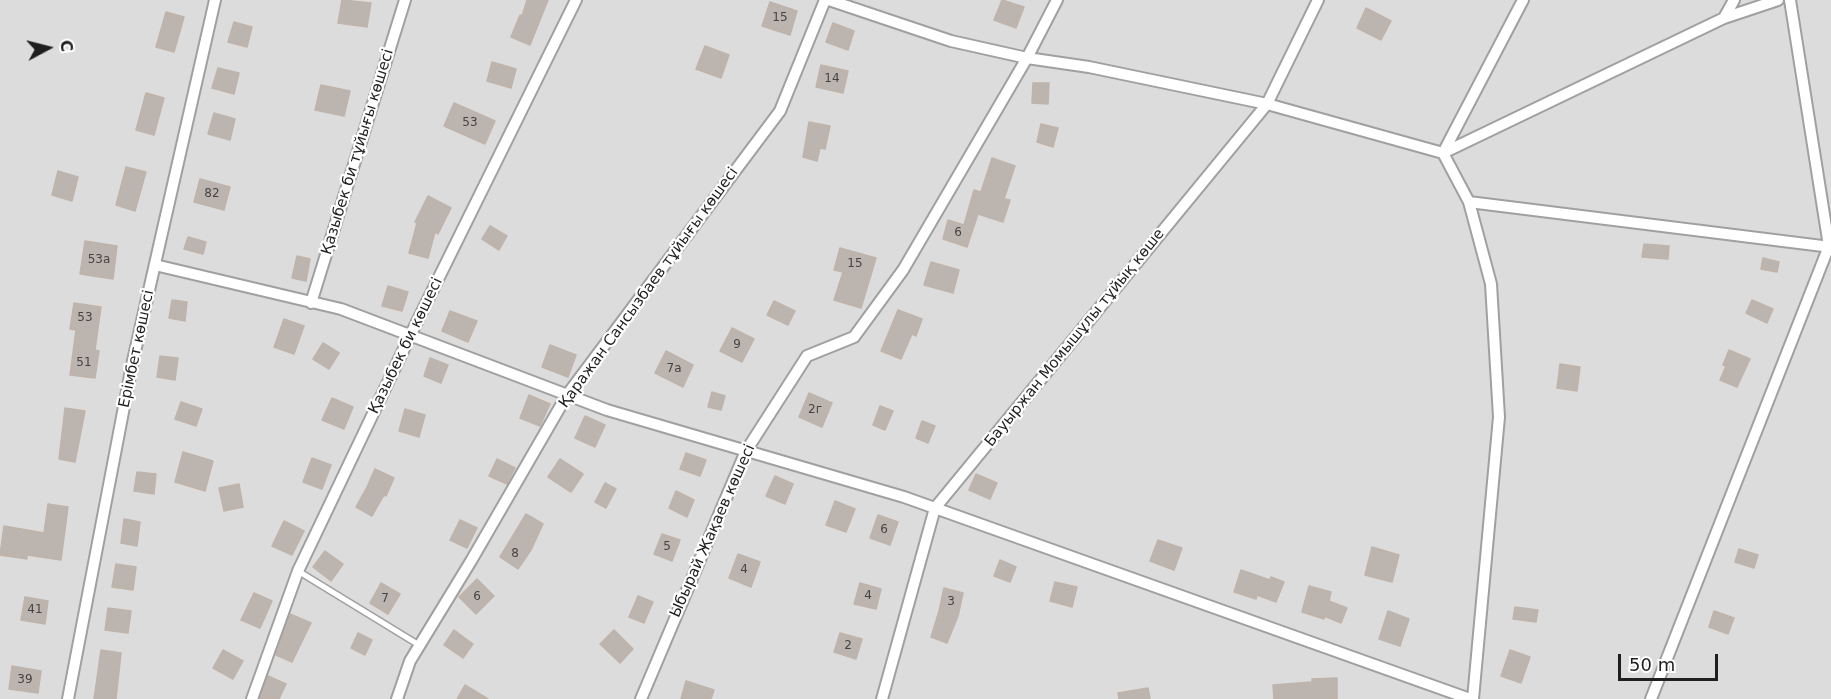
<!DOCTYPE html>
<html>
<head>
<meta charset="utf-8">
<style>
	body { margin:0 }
	#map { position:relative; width:1831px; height:699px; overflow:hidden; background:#efece6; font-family:"DejaVu Sans",sans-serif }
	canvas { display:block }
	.north { position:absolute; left:18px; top:18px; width:60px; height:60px; -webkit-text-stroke:4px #fff; paint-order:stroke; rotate:83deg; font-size:16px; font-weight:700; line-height:24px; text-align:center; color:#1f1f1f }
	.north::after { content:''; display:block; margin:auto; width:21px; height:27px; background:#1f1f1f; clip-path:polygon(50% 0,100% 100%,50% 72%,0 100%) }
	.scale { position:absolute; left:1618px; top:654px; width:100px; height:27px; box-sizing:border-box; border:3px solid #1f1f1f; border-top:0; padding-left:8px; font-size:18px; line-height:21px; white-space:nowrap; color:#1f1f1f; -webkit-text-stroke:4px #fff; paint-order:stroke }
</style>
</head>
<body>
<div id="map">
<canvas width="1831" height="699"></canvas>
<div class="north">С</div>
<div class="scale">50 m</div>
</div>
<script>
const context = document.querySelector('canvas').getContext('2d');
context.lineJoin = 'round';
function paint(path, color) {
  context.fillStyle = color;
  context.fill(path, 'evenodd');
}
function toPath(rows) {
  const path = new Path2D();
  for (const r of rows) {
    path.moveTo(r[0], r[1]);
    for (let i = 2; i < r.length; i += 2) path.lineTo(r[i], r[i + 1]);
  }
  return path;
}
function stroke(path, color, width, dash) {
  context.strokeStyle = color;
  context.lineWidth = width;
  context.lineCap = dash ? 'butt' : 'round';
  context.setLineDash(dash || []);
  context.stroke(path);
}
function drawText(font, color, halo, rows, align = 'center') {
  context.font = font + ' "DejaVu Sans",sans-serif';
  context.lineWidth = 4.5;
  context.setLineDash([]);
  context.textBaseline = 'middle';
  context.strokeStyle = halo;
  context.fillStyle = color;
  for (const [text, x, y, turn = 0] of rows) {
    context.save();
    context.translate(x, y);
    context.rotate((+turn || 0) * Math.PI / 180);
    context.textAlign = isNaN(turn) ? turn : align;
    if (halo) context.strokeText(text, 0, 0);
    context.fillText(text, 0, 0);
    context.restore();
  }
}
const residential = toPath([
	[0,0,1831,0,1831,699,0,699]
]);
const building = toPath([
	[342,0,371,3,367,27,338,23,342,0],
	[527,0,548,0,530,45,511,37,520,15,522,16,527,0],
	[1002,0,1024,7,1016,28,994,20,1002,0],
	[770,2,797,11,790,35,762,26,770,2],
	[1366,8,1391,21,1381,40,1357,28,1366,8],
	[166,12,184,17,174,52,156,47,166,12],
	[234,22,252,27,247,47,228,42,234,22],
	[833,23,854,31,848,50,826,42,833,23],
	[705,46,729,55,721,78,696,69,705,46],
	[492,62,516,69,511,88,487,81,492,62],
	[821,65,848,71,843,93,816,87,821,65],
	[218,68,239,73,234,94,212,88,218,68],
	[1033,83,1049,83,1048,104,1032,103,1033,83],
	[321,85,350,91,344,116,315,110,321,85],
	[146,93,164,98,154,135,136,130,146,93],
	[454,103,495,121,485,144,444,126,454,103],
	[214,113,235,119,230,140,208,134,214,113],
	[809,122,830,126,825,149,820,148,817,161,803,157,809,122],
	[1041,124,1058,128,1053,147,1037,142,1041,124],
	[992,158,1015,166,1004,199,1010,200,1003,222,978,214,967,247,943,239,948,220,964,225,974,190,981,192,992,158],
	[126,167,146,172,135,211,116,205,126,167],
	[58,171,78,177,72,201,52,195,58,171],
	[200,179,230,187,224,210,194,202,200,179],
	[428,196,451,208,438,234,435,232,428,258,409,253,417,223,415,222,428,196],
	[490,226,507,236,499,250,482,239,490,226],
	[188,237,206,242,203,254,184,249,188,237],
	[85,241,117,246,113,279,80,274,85,241],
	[1644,244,1669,246,1668,259,1642,257,1644,244],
	[840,248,876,258,861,308,834,300,843,272,834,270,840,248],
	[297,256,310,259,306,281,292,278,297,256],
	[1763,258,1779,262,1777,272,1761,269,1763,258],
	[931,262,959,270,953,293,924,285,931,262],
	[388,286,408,292,402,311,382,306,388,286],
	[172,300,187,302,185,321,169,318,172,300],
	[1752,300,1773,309,1767,323,1746,313,1752,300],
	[774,301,795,311,788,325,767,315,774,301],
	[74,303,101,307,95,350,99,351,95,378,70,375,76,330,70,329,74,303],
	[898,310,922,319,916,336,912,334,901,359,881,351,898,310],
	[450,311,477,321,468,342,442,331,450,311],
	[284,319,304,326,294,354,274,347,284,319],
	[732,328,754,339,742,362,720,351,732,328],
	[323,343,339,353,329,369,313,359,323,343],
	[550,345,576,355,568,377,542,367,550,345],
	[1729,350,1750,359,1737,387,1720,380,1726,366,1723,365,1729,350],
	[666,351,693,365,683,387,655,373,666,351],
	[160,356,178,358,175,380,157,377,160,356],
	[430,358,448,365,441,383,424,376,430,358],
	[1560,364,1580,367,1577,391,1557,388,1560,364],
	[712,392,725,396,721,410,708,407,712,392],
	[809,393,832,403,822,427,799,417,809,393],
	[529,395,550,404,540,426,520,418,529,395],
	[332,398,353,407,344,429,322,420,332,398],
	[181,402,202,409,196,426,175,419,181,402],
	[880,406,893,411,885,430,873,425,880,406],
	[65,408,85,411,75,462,59,459,65,408],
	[405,409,425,415,419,437,399,431,405,409],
	[585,416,605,425,595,447,575,438,585,416],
	[922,421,935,426,928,443,916,438,922,421],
	[183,452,213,461,205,491,175,482,183,452],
	[686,453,706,460,700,476,680,469,686,453],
	[312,458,331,465,322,489,303,482,312,458],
	[497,459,515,468,507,484,489,476,497,459],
	[560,459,583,474,571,492,548,477,560,459],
	[375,469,394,478,386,496,384,495,372,516,356,507,367,487,375,469],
	[137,472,156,474,154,494,134,491,137,472],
	[976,474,997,483,990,499,969,490,976,474],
	[775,476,793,484,785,504,766,496,775,476],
	[605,483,616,489,606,508,595,502,605,483],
	[239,484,243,507,224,511,219,488,239,484],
	[676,491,694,500,687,517,669,508,676,491],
	[835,501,855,509,846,532,826,525,835,501],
	[48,504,68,507,61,560,27,555,27,559,0,555,4,526,44,533,48,504],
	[526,514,543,524,531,550,518,569,500,557,526,514],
	[878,515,898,522,890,545,870,538,878,515],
	[124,519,140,522,137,546,121,543,124,519],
	[460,520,477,528,467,548,450,540,460,520],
	[284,521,304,531,292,555,272,546,284,521],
	[662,534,680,540,672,561,654,554,662,534],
	[1158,540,1182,548,1174,570,1150,561,1158,540],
	[1372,547,1399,555,1392,582,1365,575,1372,547],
	[1739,549,1758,555,1754,568,1735,562,1739,549],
	[325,551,343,564,331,581,313,567,325,551],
	[738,554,760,562,751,587,729,578,738,554],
	[1000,560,1016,567,1010,582,994,576,1000,560],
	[116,564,136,567,133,590,112,587,116,564],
	[1241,570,1270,580,1271,577,1284,582,1276,602,1257,595,1256,599,1234,592,1241,570],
	[477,579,494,596,476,614,459,597,477,579],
	[1055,582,1077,587,1072,607,1050,601,1055,582],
	[381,583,400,594,388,614,370,603,381,583],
	[860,583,881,589,876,609,854,604,860,583],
	[1309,586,1331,592,1329,601,1347,608,1341,623,1324,616,1324,619,1302,612,1309,586],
	[944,588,963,593,958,616,947,643,931,637,939,611,944,588],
	[254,593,272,601,260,628,241,620,254,593],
	[638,596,653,602,644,623,629,617,638,596],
	[25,597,48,601,45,624,21,620,25,597],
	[1515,607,1538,610,1536,622,1513,619,1515,607],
	[108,608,131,611,128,633,105,630,108,608],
	[1388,611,1409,619,1400,646,1379,639,1388,611],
	[1714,611,1734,618,1728,634,1709,627,1714,611],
	[290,614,311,623,292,662,276,655,290,614],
	[454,630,473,644,463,658,444,645,454,630],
	[614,630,633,649,620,663,600,644,614,630],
	[358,633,372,640,365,655,351,648,358,633],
	[840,633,862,639,856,659,834,652,840,633],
	[101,650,121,653,116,699,94,699,101,650],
	[223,650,243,661,233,679,213,668,223,650],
	[1510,650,1530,657,1521,683,1501,676,1510,650],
	[12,666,41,671,38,693,9,689,12,666],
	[268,676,286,684,279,699,260,699,268,676],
	[1337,678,1337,699,1274,699,1273,685,1312,682,1312,679,1337,678],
	[686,681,714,690,711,699,681,699,686,681],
	[465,685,488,699,457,699,465,685],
	[1148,688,1150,699,1119,699,1118,693,1148,688]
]);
const lane = toPath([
	[298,571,419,645]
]);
const street = toPath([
	[829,0,951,41,1027,58,1089,67,1267,104,1443,153,1724,18,1734,0],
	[1724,18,1778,0],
	[1443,153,1469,202,1491,284,1499,417,1473,699],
	[1443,153,1523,0],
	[1469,202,1831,247],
	[155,265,341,309,607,410,904,497,1470,699],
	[311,303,405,0],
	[68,699,132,365,215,0],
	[252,699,298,571,411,334,576,0],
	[397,699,410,661,471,561,567,395,780,111,825,0],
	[641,699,746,451,807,356,854,337,903,270,1027,58,1057,0],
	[882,699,935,508,1267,104,1318,0],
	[1651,699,1829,246,1790,0]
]);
const numberNames = [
	["15",780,18],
	["14",832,79],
	["53",470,123],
	["82",212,194],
	["6",958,233],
	["53а",99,260],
	["15",855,264],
	["53",85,318],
	["9",737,345],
	["51",84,363],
	["7а",674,369],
	["2г",815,410],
	["6",884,530],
	["5",667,547],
	["8",515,554],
	["4",744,570],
	["4",868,596],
	["6",477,597],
	["7",385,599],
	["3",951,602],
	["41",35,610],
	["2",848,646],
	["39",25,680]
];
const streetNames = [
	["Қазыбек би тұйығы көшесі",358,152,-73],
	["Қаражан Сансызбаев тұйығы көшесі",649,288,-54],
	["Бауыржан Момышұлы тұйық көше",1075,338,-51],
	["Қазыбек би көшесі",406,346,-64],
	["Ерімбет көшесі",137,349,-78],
	["Ыбырай Жақаев көшесі",713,531,-66]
];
paint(residential, '#dddcdc');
paint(building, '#bcb5af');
stroke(building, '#bfb3aa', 1.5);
stroke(lane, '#a0a0a0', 8);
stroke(street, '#a0a0a0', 14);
stroke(lane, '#fff', 5);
stroke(street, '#fff', 10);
drawText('12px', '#464443', null, numberNames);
drawText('15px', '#1f1f1f', '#fff', streetNames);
</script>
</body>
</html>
